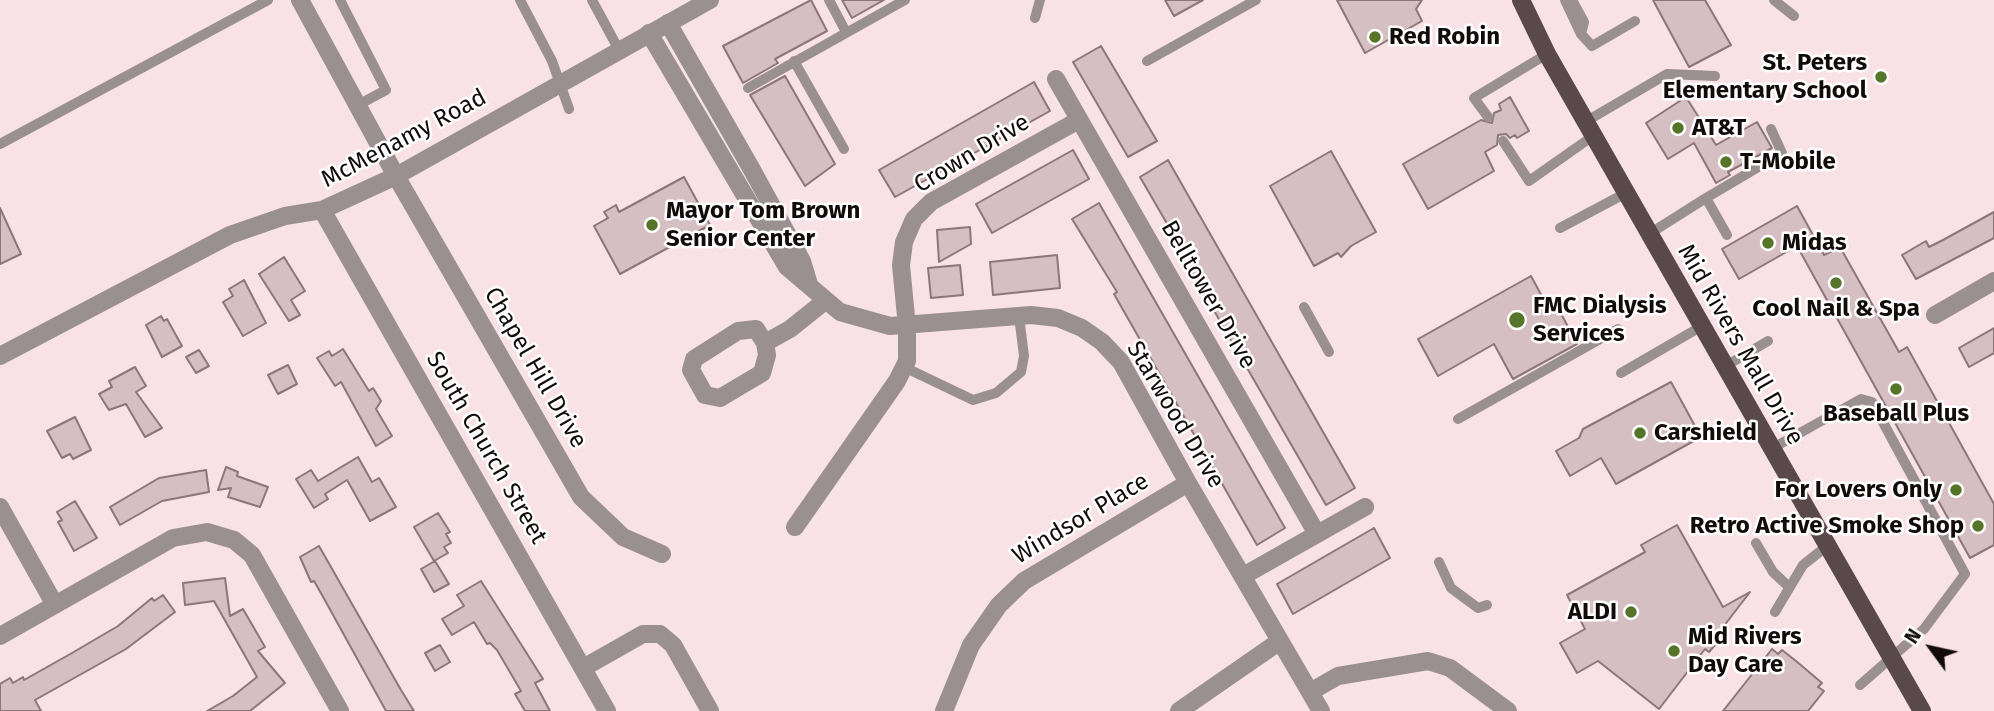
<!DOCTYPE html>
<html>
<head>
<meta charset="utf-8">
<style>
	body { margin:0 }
	#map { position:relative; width:1994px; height:711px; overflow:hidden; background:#f9e2e5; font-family:"Fira Sans",sans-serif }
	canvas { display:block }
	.north { position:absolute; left:1896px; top:613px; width:70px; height:70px; -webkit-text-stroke:5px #fff; paint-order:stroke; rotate:303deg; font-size:19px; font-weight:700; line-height:28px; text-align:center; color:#120b0c }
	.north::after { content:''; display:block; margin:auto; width:24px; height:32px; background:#120b0c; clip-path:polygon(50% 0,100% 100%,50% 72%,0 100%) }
</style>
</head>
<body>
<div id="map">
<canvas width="1994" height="711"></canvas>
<div class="north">N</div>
</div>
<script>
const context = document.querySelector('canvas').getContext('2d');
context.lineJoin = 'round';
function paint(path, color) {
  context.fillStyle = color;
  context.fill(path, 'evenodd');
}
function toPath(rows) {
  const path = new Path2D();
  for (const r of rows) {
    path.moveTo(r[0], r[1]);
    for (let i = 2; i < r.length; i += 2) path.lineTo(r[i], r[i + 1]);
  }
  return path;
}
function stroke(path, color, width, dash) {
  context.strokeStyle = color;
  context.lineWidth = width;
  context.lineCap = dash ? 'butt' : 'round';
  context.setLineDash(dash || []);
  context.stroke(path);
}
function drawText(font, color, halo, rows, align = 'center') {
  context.font = font + ' "Fira Sans",sans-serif';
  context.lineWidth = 5;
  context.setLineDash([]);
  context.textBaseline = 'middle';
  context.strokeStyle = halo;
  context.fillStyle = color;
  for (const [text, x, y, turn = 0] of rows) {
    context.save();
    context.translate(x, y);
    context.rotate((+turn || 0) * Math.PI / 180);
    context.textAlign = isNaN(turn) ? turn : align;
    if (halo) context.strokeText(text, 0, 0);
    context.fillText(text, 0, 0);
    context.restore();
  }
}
const building = toPath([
	[811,0,827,31,775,59,778,63,743,83,723,46,811,0],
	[842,0,884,0,852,18,842,0],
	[1165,0,1203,0,1174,16,1165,0],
	[1337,0,1422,0,1416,9,1422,21,1365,53,1337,0],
	[1653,0,1705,0,1731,45,1689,67,1653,0],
	[1101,46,1157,141,1128,157,1073,62,1101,46],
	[785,76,835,164,805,186,750,95,785,76],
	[1034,82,1050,111,895,197,879,170,1034,82],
	[1510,97,1529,131,1517,138,1515,135,1510,138,1506,134,1498,135,1497,145,1485,152,1494,171,1428,209,1403,164,1481,120,1492,123,1494,113,1501,110,1499,104,1510,97],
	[1686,97,1716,145,1757,122,1772,148,1728,172,1730,175,1716,183,1694,143,1668,159,1646,123,1686,97],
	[1073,150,1089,179,992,233,976,204,1073,150],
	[1331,151,1376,232,1351,246,1341,257,1338,253,1314,266,1270,186,1331,151],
	[1168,160,1355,488,1326,505,1171,236,1173,234,1140,177,1168,160],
	[684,177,710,225,620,274,594,226,608,218,604,212,616,205,619,212,684,177],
	[1099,203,1285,528,1257,545,1114,294,1117,292,1072,219,1099,203],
	[1797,206,1824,255,1840,247,1899,352,1907,347,1994,504,1994,545,1970,558,1797,246,1739,279,1722,249,1797,206],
	[0,208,21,254,0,264,0,208],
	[1994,212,1994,238,1916,279,1902,255,1926,241,1929,247,1943,240,1994,212],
	[970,227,971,244,939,262,937,230,970,227],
	[1057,255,1060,288,993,295,990,262,1057,255],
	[284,257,305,291,291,300,300,315,289,321,259,274,284,257],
	[960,265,963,295,931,298,928,268,960,265],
	[1531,276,1544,300,1549,305,1555,302,1577,344,1513,379,1494,344,1438,376,1418,339,1531,276],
	[244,280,266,323,243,336,223,302,233,296,229,289,244,280],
	[161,316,164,321,167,319,182,346,162,357,146,325,161,316],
	[1994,328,1994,353,1969,367,1959,348,1994,328],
	[343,349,369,391,373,388,381,401,376,409,392,436,376,446,341,382,335,386,317,358,329,351,332,356,343,349],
	[199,350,209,366,196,373,186,357,199,350],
	[288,365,297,384,278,394,268,375,288,365],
	[135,367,146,386,136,392,162,428,145,437,126,404,109,410,99,394,112,387,109,381,135,367],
	[1671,382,1701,437,1616,484,1601,458,1570,476,1556,451,1579,438,1583,429,1671,382],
	[75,417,91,450,73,459,70,454,62,458,47,431,75,417],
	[358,457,372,482,379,478,396,507,370,521,347,480,325,494,328,499,314,508,296,479,311,470,318,481,358,457],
	[226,467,238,472,237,476,268,487,260,507,228,497,231,488,218,490,226,467],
	[206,470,209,492,162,501,120,525,110,507,159,478,206,470],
	[75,501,97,538,74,551,58,522,62,520,57,512,75,501],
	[438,513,450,532,446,534,451,543,444,547,448,553,434,561,414,527,438,513],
	[1677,525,1723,607,1750,592,1717,635,1721,638,1709,652,1705,649,1659,709,1598,661,1577,673,1560,643,1585,629,1567,595,1645,552,1641,545,1677,525],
	[1374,528,1390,558,1293,614,1277,584,1374,528],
	[319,546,401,690,414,711,386,711,322,595,314,581,311,582,300,557,319,546],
	[435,561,449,584,434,592,421,569,435,561],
	[225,578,230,616,243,609,265,647,258,651,285,683,250,711,207,711,233,696,257,677,214,601,185,605,183,583,225,578],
	[481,581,543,679,535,683,550,711,525,711,515,694,521,691,497,650,490,643,487,644,474,622,452,635,442,619,464,606,457,595,481,581],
	[163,595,175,612,126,649,35,700,41,711,0,711,0,684,10,678,13,683,23,677,24,680,72,653,118,626,152,598,154,601,163,595],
	[440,645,450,662,435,671,425,653,440,645],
	[1772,649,1778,654,1782,650,1796,661,1822,683,1818,687,1824,691,1808,711,1723,711,1772,649]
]);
const service = toPath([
	[340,0,386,90,358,105],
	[520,0,552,61,569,109],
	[592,0,619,50],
	[829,0,846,32],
	[1565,0,1581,34,1592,46,1635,21],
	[1572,0,1584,22,1581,34],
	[1774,0,1794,16],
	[1035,18,1040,0],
	[794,61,844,149],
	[1147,61,1256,0],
	[748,88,905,0],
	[1488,117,1474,98,1547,54],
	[1585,122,1667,74,1715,76],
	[1503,141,1529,181,1593,136],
	[0,144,268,0],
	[1706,198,1782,153,1771,129],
	[1560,228,1626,193],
	[1649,234,1706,198,1727,235],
	[1304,307,1329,352],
	[904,367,973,400,996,393,1021,372,1024,356,1019,316],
	[1724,367,1768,341],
	[1621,373,1702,326],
	[1458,419,1618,329],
	[1771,449,1861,399,1872,402,1965,574,1924,629,1860,685],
	[1756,543,1773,572,1788,586],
	[1439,562,1451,588,1478,608,1487,605],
	[1775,612,1803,565,1827,546]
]);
const minor = toPath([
	[300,0,396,176,581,497,623,537,662,554],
	[668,23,751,168,802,261,809,284],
	[649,33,787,267,840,312,890,326,1031,315,1058,318,1082,328,1102,342,1121,362,1188,483,1321,711],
	[1056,79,1317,534],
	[1935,315,1994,281],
	[756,329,765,343,767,355,762,373,720,398,705,395,691,370,694,359,738,331,756,329],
	[765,343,790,329,825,301],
	[0,507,55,605],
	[795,527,897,381,907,361,907,327,901,265,904,242,914,219,931,202,1079,120],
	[1243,576,1365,507],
	[0,636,173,538,207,532,234,540,252,555,340,711],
	[583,668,643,634,660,634,673,645,710,711],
	[1310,692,1338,676,1428,661,1450,668,1508,711],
	[944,711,971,645,999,605,1024,581,1188,483],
	[1179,711,1280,641]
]);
const tertiary = toPath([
	[322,210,607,711],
	[0,356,230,235,285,216,322,210,396,176,710,0]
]);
const primary = toPath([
	[1521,0,1547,54,1922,711]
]);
const markers = [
	[1375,37,7,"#56752b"],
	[1881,77,7,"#56752b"],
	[1678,128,7,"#56752b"],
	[1726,162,7,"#56752b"],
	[652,225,7,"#56752b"],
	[1768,243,7,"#56752b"],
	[1836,283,7,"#56752b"],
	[1517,320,9,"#56752b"],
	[1896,389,7,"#56752b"],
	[1640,433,7,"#56752b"],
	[1956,490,7,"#56752b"],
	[1978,526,7,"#56752b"],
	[1631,612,7,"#56752b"],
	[1674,651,7,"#56752b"]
];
const poiNames = [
	["Red Robin",1389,37],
	["St. Peters",1867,63,"right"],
	["Elementary School",1867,91,"right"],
	["AT&T",1692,128],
	["T-Mobile",1740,162],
	["Mayor Tom Brown",666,211],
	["Senior Center",666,239],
	["Midas",1782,243],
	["FMC Dialysis",1533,306],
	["Services",1533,334],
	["Cool Nail & Spa",1836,309,"center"],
	["Baseball Plus",1896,414,"center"],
	["Carshield",1654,433],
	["For Lovers Only",1942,490,"right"],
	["Retro Active Smoke Shop",1964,526,"right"],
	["ALDI",1617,612,"right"],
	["Mid Rivers",1688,637],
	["Day Care",1688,665]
];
const streetNames = [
	["McMenamy Road",404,139,-28],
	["Crown Drive",972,154,-31],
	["Belltower Drive",1208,295,60],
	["Mid Rivers Mall Drive",1740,345,60],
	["Chapel Hill Drive",535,368,60],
	["Starwood Drive",1175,415,59],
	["South Church Street",486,448,60],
	["Windsor Place",1081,519,-31]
];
paint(building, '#d6bfc2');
stroke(building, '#8b7679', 2);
stroke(service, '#9a9092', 10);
stroke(minor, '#9a9092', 18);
stroke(tertiary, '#9a9092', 18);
stroke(primary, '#59494b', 18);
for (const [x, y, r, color] of markers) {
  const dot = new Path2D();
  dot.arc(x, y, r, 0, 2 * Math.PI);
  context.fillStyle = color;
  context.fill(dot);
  stroke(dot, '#fff', 2.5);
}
drawText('bold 24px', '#120b0c', '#fff', poiNames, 'left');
drawText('24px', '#120b0c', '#fff', streetNames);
</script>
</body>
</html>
